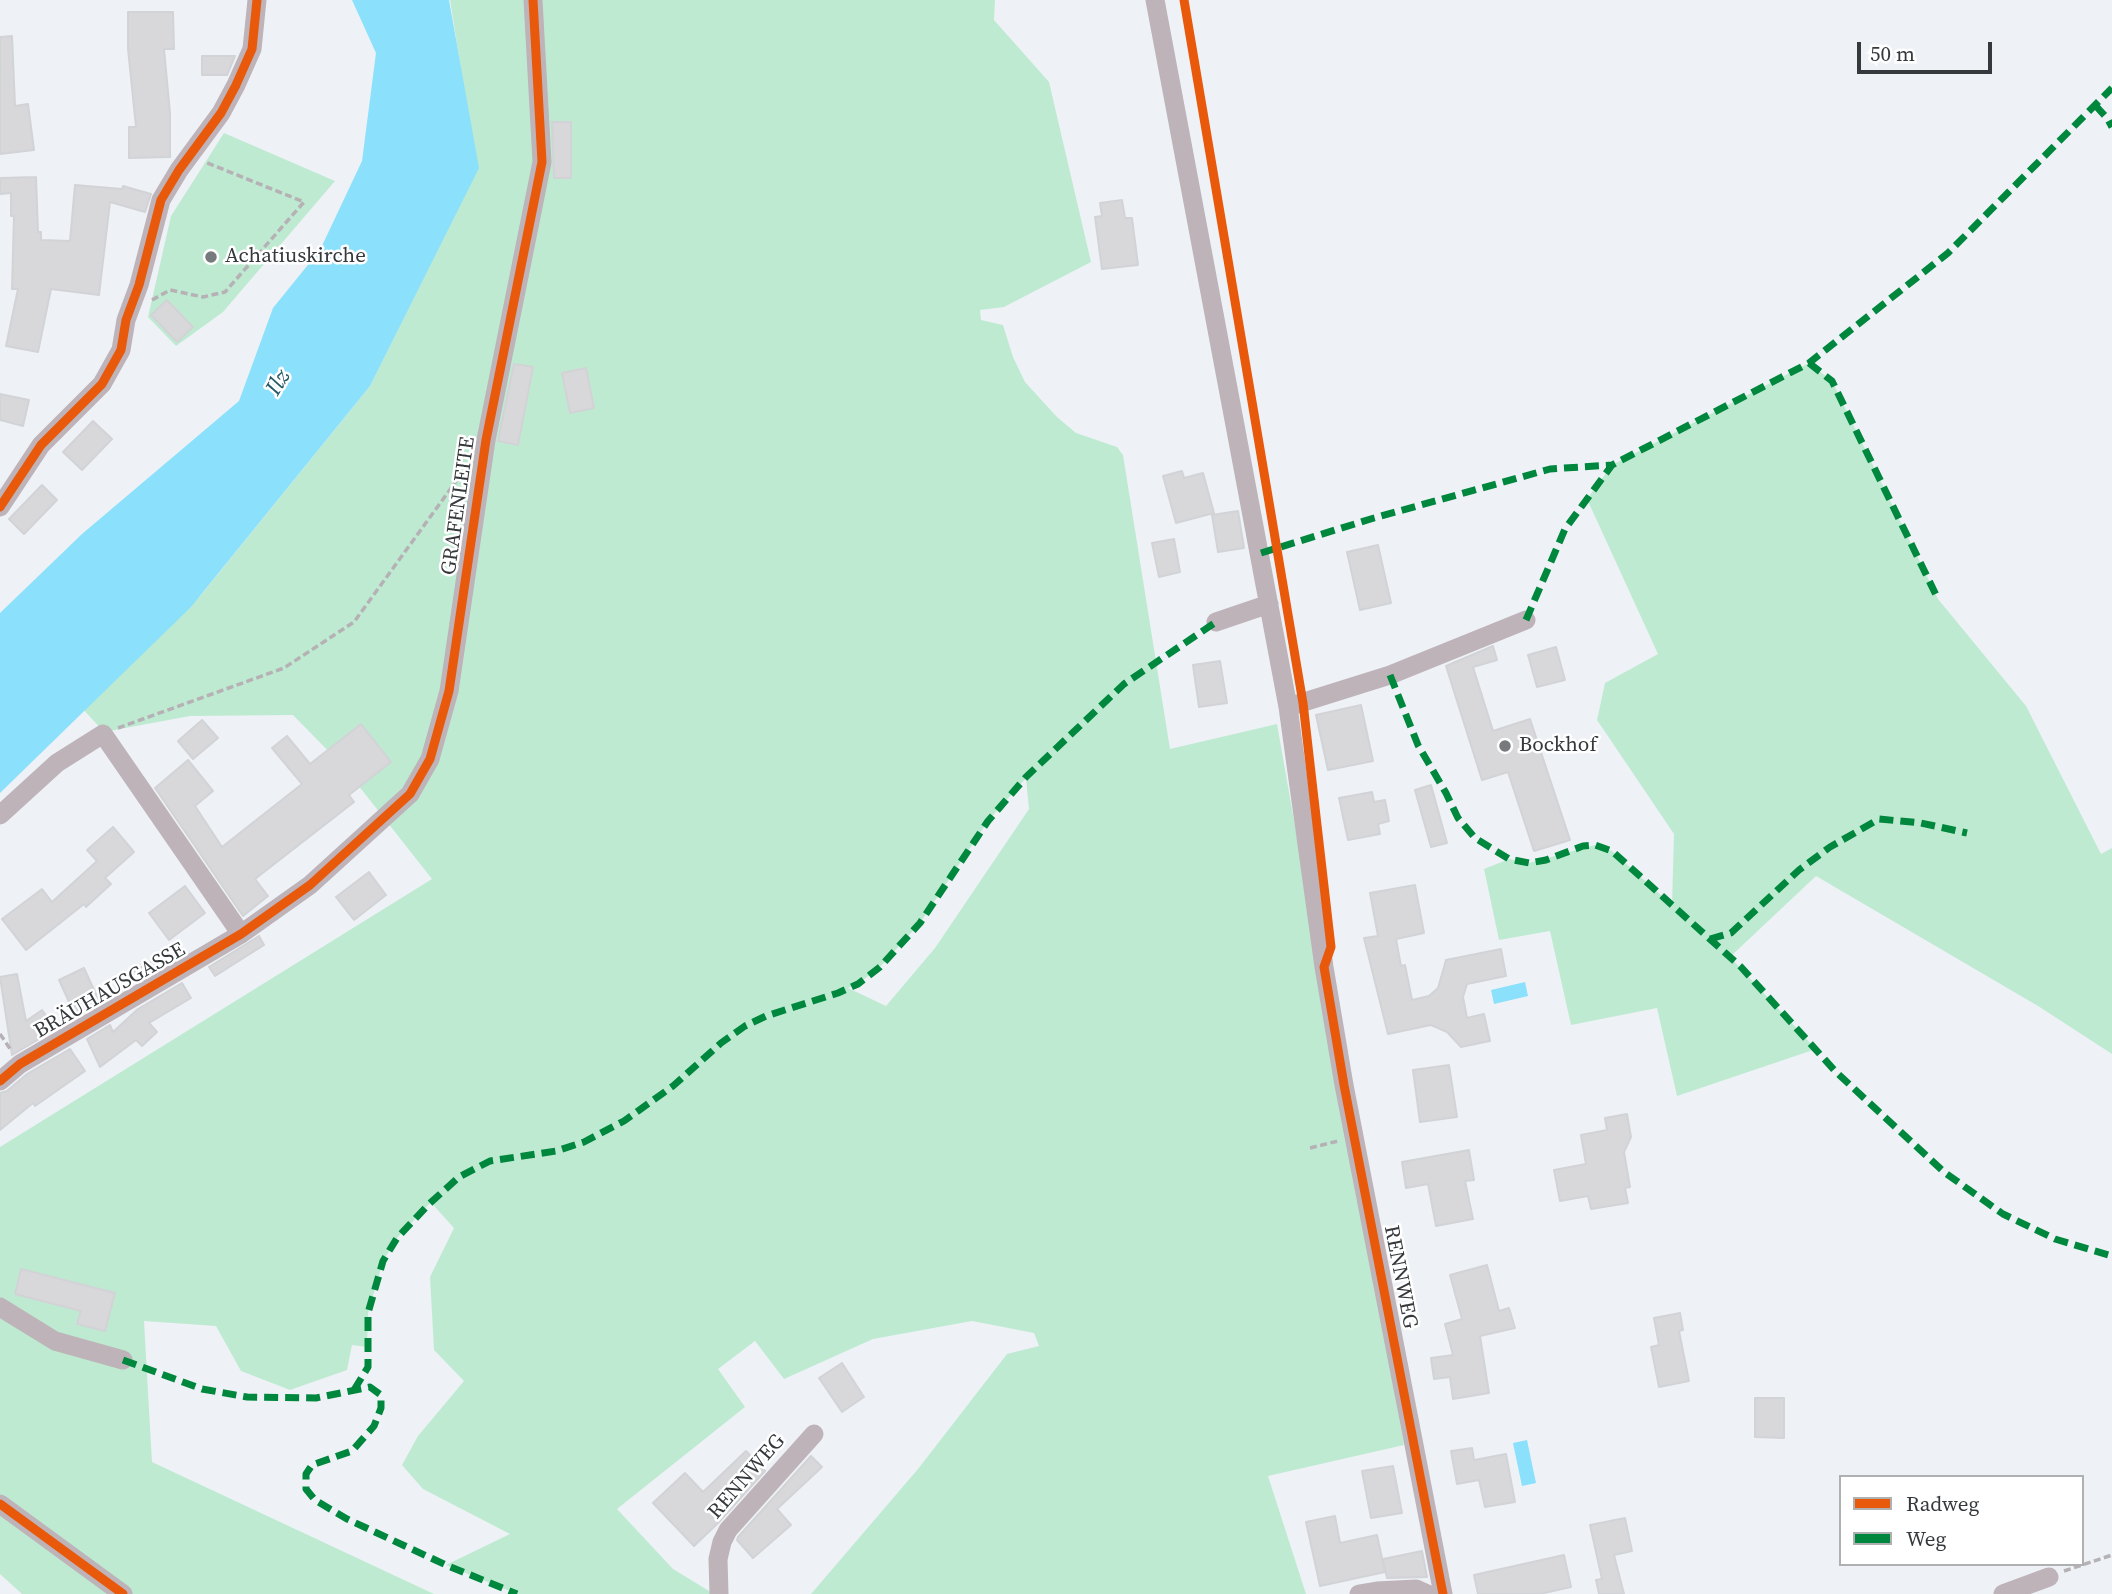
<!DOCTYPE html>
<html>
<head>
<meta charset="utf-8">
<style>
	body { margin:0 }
	#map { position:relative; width:2112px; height:1594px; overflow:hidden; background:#eef2f6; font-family:"Source Serif 4",serif }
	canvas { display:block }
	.legend { position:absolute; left:1839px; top:1475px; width:245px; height:91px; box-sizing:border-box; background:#fff; border:2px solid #aeb0b1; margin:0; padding:9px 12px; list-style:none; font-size:21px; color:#35393b }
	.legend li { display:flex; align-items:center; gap:14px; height:35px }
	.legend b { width:35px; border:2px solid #aeb0b1 }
	.scale { position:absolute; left:1857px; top:42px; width:135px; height:32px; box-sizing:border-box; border:4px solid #35393b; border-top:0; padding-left:9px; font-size:21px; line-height:24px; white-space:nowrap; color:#35393b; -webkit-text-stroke:5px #fff; paint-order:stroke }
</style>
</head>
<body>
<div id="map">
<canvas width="2112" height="1594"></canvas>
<ul class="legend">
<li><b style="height:9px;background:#e8590c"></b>Radweg</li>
<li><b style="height:9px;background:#00873e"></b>Weg</li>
</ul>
<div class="scale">50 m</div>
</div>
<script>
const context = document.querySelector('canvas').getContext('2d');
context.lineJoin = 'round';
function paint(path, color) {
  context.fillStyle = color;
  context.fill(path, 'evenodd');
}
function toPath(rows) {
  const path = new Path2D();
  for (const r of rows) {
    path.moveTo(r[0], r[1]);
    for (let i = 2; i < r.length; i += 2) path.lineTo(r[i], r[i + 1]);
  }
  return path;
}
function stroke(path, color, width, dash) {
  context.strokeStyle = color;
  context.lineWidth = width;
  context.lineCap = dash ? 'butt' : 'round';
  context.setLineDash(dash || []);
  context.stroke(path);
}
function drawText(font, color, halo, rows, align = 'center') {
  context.font = font + ' "Source Serif 4",serif';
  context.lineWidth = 5;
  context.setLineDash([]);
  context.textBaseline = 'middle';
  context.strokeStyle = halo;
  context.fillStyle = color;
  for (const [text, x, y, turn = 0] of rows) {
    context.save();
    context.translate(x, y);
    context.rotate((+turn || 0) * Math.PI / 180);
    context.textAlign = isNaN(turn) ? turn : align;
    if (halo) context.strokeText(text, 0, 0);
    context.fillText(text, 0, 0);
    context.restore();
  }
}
const green = toPath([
	[450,0,995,0,994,20,1049,82,1091,262,1004,307,980,310,981,320,1003,325,1013,357,1025,382,1057,417,1076,433,1117,447,1123,455,1170,749,1277,724,1404,1445,1268,1476,1306,1594,811,1594,918,1469,1007,1354,1039,1346,1034,1333,972,1321,873,1339,784,1379,755,1341,718,1369,745,1407,617,1509,673,1569,714,1594,517,1594,446,1565,510,1534,423,1489,402,1465,418,1436,464,1381,434,1350,430,1277,454,1228,435,1207,432,1201,397,1238,383,1261,368,1313,367,1347,352,1345,347,1370,290,1390,241,1371,216,1326,144,1321,152,1462,434,1594,22,1594,0,1574,0,1147,432,879,343,766,293,715,190,716,104,732,81,707,201,595,370,386,477,170],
	[1026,778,1029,809,935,948,886,1006,848,988,858,984,880,967,920,923,988,821],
	[224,133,335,181,223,312,176,346,148,317,171,216],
	[1809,363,1832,381,1938,599,2026,706,2101,854,2112,848,2112,1054,2038,1006,1816,876,1730,957,1816,1049,1677,1096,1657,1008,1571,1025,1550,931,1499,940,1484,869,1509,859,1529,863,1595,845,1612,851,1672,905,1674,834,1597,720,1605,683,1658,654,1587,499,1612,465]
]);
const water = toPath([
	[352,0,449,0,479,168,370,386,191,607,0,793,0,613,82,534,239,401,273,308,320,250,362,161,376,53],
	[1525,982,1528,996,1494,1004,1491,990],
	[1527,1440,1536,1483,1522,1486,1513,1443]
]);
const building = toPath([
	[128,12,173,12,174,49,164,49,170,113,170,157,129,158,129,127,136,127,128,49,128,12],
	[12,36,15,106,28,104,34,150,0,154,0,37,12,36],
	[202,56,235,56,227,75,202,75,202,56],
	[552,122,571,122,571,178,554,178,552,122],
	[36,177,38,232,41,232,41,240,70,241,75,185,122,189,123,186,151,194,145,212,110,202,99,295,51,289,38,352,6,346,18,289,12,289,14,216,11,216,11,193,0,194,0,178,36,177],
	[1122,200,1125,218,1132,218,1138,265,1102,269,1095,217,1102,216,1100,203,1122,200],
	[167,300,193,327,177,342,151,315,167,300],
	[514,364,533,367,518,445,498,441,514,364],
	[586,368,594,408,570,413,562,373,586,368],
	[0,394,29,400,23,426,0,420,0,394],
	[93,421,112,439,82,470,63,452,93,421],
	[1182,471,1184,478,1203,473,1214,513,1176,523,1163,476,1182,471],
	[42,485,57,500,24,534,9,519,42,485],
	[1238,511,1244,548,1218,552,1212,515,1238,511],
	[1174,539,1180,572,1159,577,1152,543,1174,539],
	[1378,545,1391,603,1360,610,1347,552,1378,545],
	[1493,646,1497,660,1473,667,1493,731,1530,719,1570,840,1534,851,1508,772,1482,780,1446,666,1493,646],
	[1556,647,1565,680,1537,687,1528,655,1556,647],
	[1220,661,1227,703,1199,707,1193,665,1220,661],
	[1361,705,1373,761,1328,770,1316,715,1361,705],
	[202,720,218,738,193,759,178,741,202,720],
	[361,724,391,762,349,795,354,802,255,879,268,896,243,916,155,788,188,760,213,791,195,806,222,847,302,784,272,748,287,736,310,764,361,724],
	[1431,785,1447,843,1431,847,1415,790,1431,785],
	[1372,792,1374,802,1385,800,1389,821,1378,824,1380,834,1348,840,1339,798,1372,792],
	[113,827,134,852,105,878,111,884,86,907,84,904,26,950,2,919,42,889,52,902,97,861,87,850,113,827],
	[369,872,386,895,354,920,336,897,369,872],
	[1415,885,1424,933,1396,939,1401,966,1405,965,1412,1000,1429,996,1438,988,1446,960,1501,949,1506,976,1467,984,1463,997,1467,1018,1484,1014,1490,1041,1461,1047,1447,1032,1431,1025,1388,1034,1364,938,1378,936,1370,893,1415,885],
	[185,886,205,913,169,940,149,913,185,886],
	[259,936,264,945,215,976,209,967,259,936],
	[164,955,168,963,136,982,131,973,164,955],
	[84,968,100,1003,76,1017,59,980,84,968],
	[17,974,26,1021,42,1010,56,1029,12,1055,0,977,17,974],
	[182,983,191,998,149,1023,157,1032,142,1046,136,1040,100,1067,87,1039,110,1025,113,1032,138,1009,182,983],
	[70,1049,85,1071,35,1106,33,1103,0,1130,0,1093,7,1091,27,1074,70,1049],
	[1449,1065,1457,1117,1420,1122,1413,1070,1449,1065],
	[1627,1114,1631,1137,1624,1152,1630,1187,1625,1188,1628,1203,1591,1209,1588,1196,1560,1201,1554,1170,1586,1164,1581,1135,1607,1130,1605,1118,1627,1114],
	[1469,1150,1474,1180,1465,1181,1473,1219,1436,1226,1428,1184,1406,1188,1402,1162,1469,1150],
	[1487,1265,1499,1311,1509,1308,1515,1328,1480,1336,1489,1393,1453,1399,1450,1377,1434,1379,1431,1358,1453,1355,1445,1324,1462,1319,1450,1275,1487,1265],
	[21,1269,115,1293,105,1331,77,1324,81,1311,15,1294,21,1269],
	[1680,1313,1683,1330,1679,1331,1689,1381,1659,1387,1651,1347,1659,1345,1654,1318,1680,1313],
	[842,1363,864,1397,842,1412,819,1378,842,1363],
	[1755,1398,1784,1398,1784,1438,1755,1437,1755,1398],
	[1472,1448,1474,1460,1506,1454,1515,1502,1485,1507,1479,1480,1457,1484,1451,1451,1472,1448],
	[746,1451,765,1471,718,1523,694,1546,653,1503,685,1473,703,1492,746,1451],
	[811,1456,822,1467,777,1509,791,1525,753,1558,737,1540,738,1537,811,1456],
	[1393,1466,1402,1513,1371,1518,1362,1471,1393,1466],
	[1335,1516,1340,1543,1377,1535,1385,1572,1320,1586,1306,1522,1335,1516],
	[1625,1518,1632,1551,1614,1555,1624,1594,1599,1594,1596,1580,1602,1579,1590,1525,1625,1518],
	[1422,1551,1427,1577,1387,1578,1383,1559,1422,1551],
	[1564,1555,1571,1587,1540,1594,1478,1594,1474,1575,1564,1555]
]);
const path = toPath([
	[1184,0,1269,498],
	[152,300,170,290,203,297,225,292,304,202,205,162],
	[118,728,284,668,354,622,462,473],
	[0,1034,11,1050],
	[1310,1148,1338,1141],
	[2064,1571,2112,1555]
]);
const minor = toPath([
	[1155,0,1288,707,1324,967,1344,1085,1443,1594],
	[0,507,41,445,102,384,121,350,126,320,139,285,161,200,179,170,221,113,236,85,252,49,257,0],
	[1216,622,1269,604],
	[1288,707,1390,675,1526,620],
	[0,815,57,763,103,734,241,934],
	[0,1081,20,1064,241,934,310,885,410,794,430,759,449,691,486,440,542,162,533,0],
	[0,1307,55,1341,123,1360],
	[0,1504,123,1594],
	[719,1594,718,1559,722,1542,728,1530,814,1434],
	[1359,1594,1377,1591,1416,1589,1427,1594],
	[2003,1594,2049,1577]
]);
const quiet = toPath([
	[2095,105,2107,118,2112,127],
	[1809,363,1832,381,1938,599],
	[1261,553,1374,518,1550,469,1612,465],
	[1526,620,1565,529,1612,465,1809,363,1948,253,2112,88],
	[1390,675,1418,745,1446,793,1458,818,1475,838,1509,859,1529,863,1546,860,1583,846,1595,845,1612,851,1741,967,1836,1072,1944,1172,2003,1214,2055,1239,2112,1256],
	[1710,939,1731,933,1799,870,1830,847,1879,819,1921,823,1967,833],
	[123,1360,202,1389,247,1397,316,1398,370,1387,381,1395,381,1408,374,1426,352,1451,312,1465,306,1474,306,1489,315,1500,347,1519,446,1565,517,1594],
	[354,1390,368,1367,368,1313,383,1261,397,1238,429,1204,459,1177,490,1161,556,1151,584,1142,624,1121,673,1086,721,1043,745,1026,766,1016,838,993,858,984,880,967,920,923,988,821,1026,777,1124,684,1216,622]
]);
const cycleway = toPath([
	[1184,0,1303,703,1331,947,1324,967,1344,1085,1443,1594],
	[0,507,41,445,102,384,121,350,126,320,139,285,161,200,179,170,221,113,236,85,252,49,257,0],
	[0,1081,20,1064,241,934,310,885,410,794,430,759,449,691,486,440,542,162,533,0],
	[0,1504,123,1594]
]);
const markers = [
	[211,257,7,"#767a7c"],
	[1505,746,7,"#767a7c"]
];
const poiNames = [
	["Achatiuskirche",225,257],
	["Bockhof",1519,746]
];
const streetNames = [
	["GRAFENLEITE",459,506,-82],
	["BRÄUHAUSGASSE",110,991,-30],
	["RENNWEG",1400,1277,79],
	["RENNWEG",747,1477,-49]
];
const waterNames = [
	["Ilz",279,383,-59]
];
paint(green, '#bfead2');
paint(water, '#8be0fb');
paint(building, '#d8d8db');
stroke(building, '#d2d3d6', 2);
stroke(path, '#b5b1b5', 3.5, [7, 3.5]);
stroke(minor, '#bdb3b9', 19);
stroke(quiet, '#00873e', 7, [14, 7]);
stroke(cycleway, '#e8590c', 9);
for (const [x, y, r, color] of markers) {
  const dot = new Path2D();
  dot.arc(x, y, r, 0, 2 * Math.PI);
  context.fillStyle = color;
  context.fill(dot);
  stroke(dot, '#fff', 2.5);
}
drawText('21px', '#35393b', '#fff', poiNames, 'left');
drawText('21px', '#35393b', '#fff', streetNames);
drawText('italic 23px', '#265968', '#fff', waterNames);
</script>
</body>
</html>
